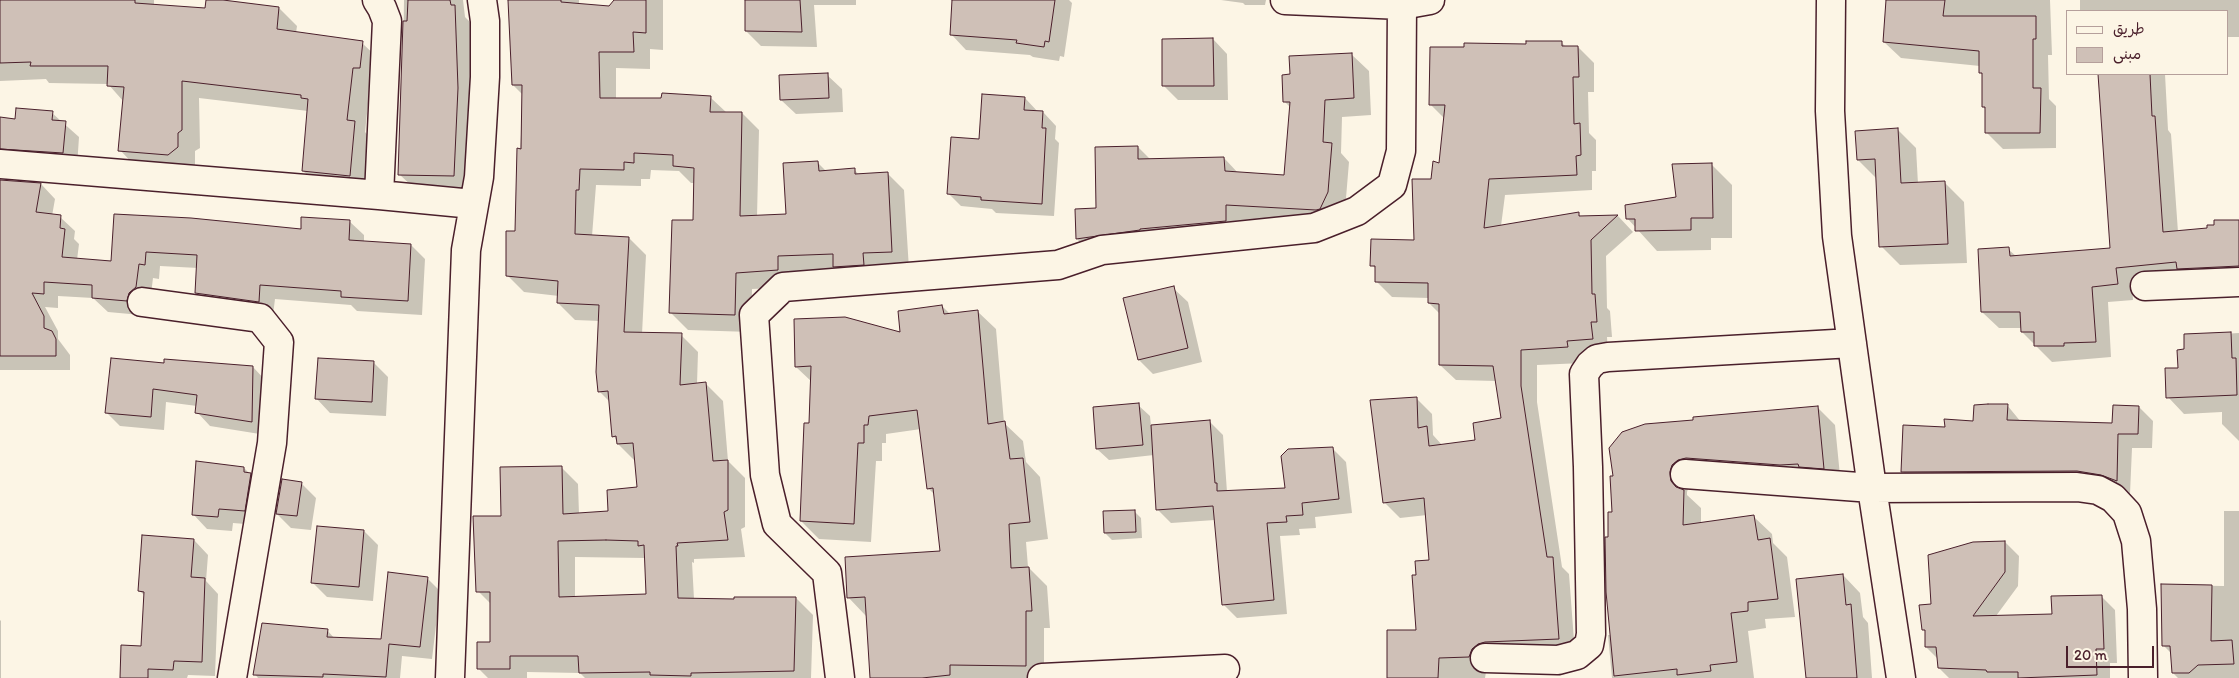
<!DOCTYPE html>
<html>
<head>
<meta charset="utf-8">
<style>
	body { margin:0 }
	#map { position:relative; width:2239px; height:678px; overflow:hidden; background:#fcf5e5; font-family:Itim,"Playpen Sans Arabic",sans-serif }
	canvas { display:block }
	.legend { position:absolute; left:2066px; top:10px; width:162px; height:65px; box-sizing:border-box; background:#fcf5e5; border:1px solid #b59f9b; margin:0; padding:6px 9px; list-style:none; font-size:15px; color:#4a1f2b }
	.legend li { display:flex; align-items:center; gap:10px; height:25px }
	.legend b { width:25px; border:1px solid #b59f9b }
	.scale { position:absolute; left:2066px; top:646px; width:88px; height:22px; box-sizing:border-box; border:2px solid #4a1f2b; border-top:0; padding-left:6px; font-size:15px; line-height:18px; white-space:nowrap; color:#4a1f2b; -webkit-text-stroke:4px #fcf5e5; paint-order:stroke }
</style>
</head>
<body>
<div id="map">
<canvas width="2239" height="678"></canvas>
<ul class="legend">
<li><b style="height:6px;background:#fcf5e5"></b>طريق</li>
<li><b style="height:14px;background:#cfc0b7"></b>مبنى</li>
</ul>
<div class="scale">20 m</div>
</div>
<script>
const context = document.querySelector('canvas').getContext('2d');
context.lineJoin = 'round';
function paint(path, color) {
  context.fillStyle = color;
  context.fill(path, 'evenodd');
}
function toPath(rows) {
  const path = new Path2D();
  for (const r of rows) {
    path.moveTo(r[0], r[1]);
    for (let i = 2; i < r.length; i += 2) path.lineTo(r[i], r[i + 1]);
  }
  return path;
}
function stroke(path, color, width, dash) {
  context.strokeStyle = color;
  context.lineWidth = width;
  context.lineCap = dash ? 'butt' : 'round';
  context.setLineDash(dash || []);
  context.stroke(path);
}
const shadow = toPath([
	[0,0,154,0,154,5,206,9,207,0,213,0,279,8,297,26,296,33,362,43,380,60,370,85,365,132,372,140,367,193,321,188,303,171,308,111,199,98,200,148,195,151,195,165,186,172,137,168,120,150,124,102,108,84,49,83,46,79,0,81],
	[404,0,463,0,465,17,470,22,471,37,472,104,468,191,415,189,399,174,402,132],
	[510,0,579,0,579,5,610,8,615,0,663,0,663,50,650,49,650,69,616,68,616,99,711,98,727,113,742,113,759,130,757,217,787,215,818,163,826,171,854,169,859,175,887,173,904,190,909,269,795,287,752,289,751,332,688,330,671,313,694,221,695,183,691,183,679,171,651,170,650,179,641,179,641,186,596,185,592,236,629,238,646,255,642,334,681,335,698,352,697,384,706,384,723,401,728,461,745,478,745,527,741,529,745,557,694,559,694,563,692,562,694,599,736,600,796,598,813,615,811,678,585,678,580,673,527,672,527,678,488,678,478,668,491,643,492,605,478,591,502,517,561,467,578,484,579,514,610,512,639,488,635,461,618,444,614,436,611,403,599,391,600,321,575,320,558,303,559,296,524,292,507,275,516,233,523,95,513,85],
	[575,557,645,558,647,596,575,598],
	[747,0,856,0,856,5,814,5,817,47,761,46,746,31],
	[954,0,1069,0,1072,3,1064,57,1060,56,1059,61,1033,57,1030,55,966,50,951,34],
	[1221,0,1266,0,1265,5,1245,5,1243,3],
	[1888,0,2050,0,2052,55,2048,55,2049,99,2056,106,2056,148,2003,149,1986,132,1986,110,1983,107,1983,76,1980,72,1980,66,1901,58,1884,42],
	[2080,0,2239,0,2239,37,2228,37,2228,11,2080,11],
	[1213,39,1227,54,1228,100,1178,100,1164,86],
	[1561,42,1566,47,1578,47,1594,63,1594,92,1588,92,1589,133,1596,140,1596,171,1592,171,1592,190,1505,195,1501,226,1578,214,1582,217,1618,216,1633,232,1606,256,1607,308,1610,311,1612,337,1607,337,1608,355,1583,363,1537,365,1537,402,1562,567,1569,574,1575,654,1487,666,1485,678,1388,678,1418,632,1418,576,1430,562,1427,515,1400,518,1384,502,1416,398,1432,414,1433,435,1442,445,1477,442,1502,419,1496,381,1456,380,1440,365,1440,314,1429,303,1429,298,1392,297,1376,281,1377,270,1372,265,1415,241,1433,181,1440,164,1445,119,1430,104,1527,45],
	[1351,54,1369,71,1371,115,1342,117,1341,153,1349,162,1345,210,1094,256,1077,239,1138,147,1151,160,1224,158,1239,174,1285,177,1290,107,1285,102,1292,75],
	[2100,74,2165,74,2168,130,2171,134,2178,232,2208,229,2239,222,2239,283,2132,284,2133,300,2108,302,2111,357,2052,362,2022,332,2022,328,1999,328,1982,312,2008,249,2017,257,2112,249],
	[827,75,842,89,843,112,796,114,781,100],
	[1025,98,1038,112,1043,112,1056,126,1055,139,1059,143,1054,216,996,213,992,209,961,206,948,193],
	[52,113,79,137,77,167,26,163,12,149],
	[1897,129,1916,148,1918,184,1945,183,1964,202,1967,263,1900,265,1881,246,1877,179,1858,160],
	[0,131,16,163,0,174],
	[1711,164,1732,185,1732,238,1711,238,1711,250,1657,251,1627,218,1677,198],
	[0,181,41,184,55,199,52,216,60,217,75,231,74,239,79,244,77,260,112,263,115,215,302,230,349,221,364,235,364,242,411,245,425,259,422,315,357,311,351,305,275,299,273,315,211,307,196,293,198,268,160,266,159,279,153,278,150,302,141,315,108,312,93,298,58,296,58,308,45,307,58,331,58,339,70,355,70,370,0,370],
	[1173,288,1188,302,1202,362,1153,374,1139,360],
	[942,306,950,314,977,311,996,329,1004,423,1023,441,1026,462,1040,477,1048,539,1026,542,1028,567,1047,586,1050,628,1044,628,1044,678,872,678,866,616,848,597,942,553,935,495,928,488,921,429,886,434,886,443,882,443,882,461,876,461,871,542,819,539,801,521,811,425,812,382,796,367,902,334],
	[2239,333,2239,441,2222,424,2222,412,2184,414,2168,397,2186,351,2185,336],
	[374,363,388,377,386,416,330,413,316,398],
	[165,365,253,367,266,381,266,435,210,426,197,412,197,406,166,402,164,430,120,426,107,413],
	[1138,405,1150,416,1151,426,1210,422,1223,435,1227,492,1286,489,1332,448,1346,462,1352,513,1315,517,1316,528,1299,529,1300,535,1280,536,1287,614,1237,618,1223,604,1215,520,1171,523,1157,509,1154,455,1109,460,1097,449],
	[2007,405,2021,422,2114,424,2139,407,2153,421,2152,448,2132,448,2130,494,2116,488,1917,486,1903,472,1946,428,1974,422],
	[1817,407,1835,425,1841,486,1690,483,1687,492,1687,495,1701,508,1701,524,1754,517,1772,534,1773,543,1787,557,1795,617,1765,619,1766,628,1748,631,1754,678,1612,678,1608,635,1611,635,1610,538,1615,477,1695,422],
	[244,468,265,489,258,525,233,523,232,531,207,529,193,514],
	[283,480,302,484,316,498,311,530,291,528,277,514],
	[1134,511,1141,518,1142,538,1112,540,1105,533],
	[2224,511,2239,511,2239,678,2178,678,2173,673,2172,654,2163,645,2162,585,2224,586],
	[364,531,378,545,373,601,327,597,313,583],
	[194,540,208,555,206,581,218,594,215,676,188,675,187,678,121,678,142,648,145,596,140,591],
	[2005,542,2019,556,2018,586,1996,616,2053,616,2101,596,2115,610,2117,663,2110,663,2110,678,1949,678,1939,668,1938,659,1926,647,1926,633,1923,629,1932,606],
	[1843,575,1860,593,1863,617,1868,623,1872,678,1807,678],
	[427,578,440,591,432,659,402,656,400,678,258,678,255,674,327,630,335,639,382,640],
	[0,620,1,621,1,678,0,678]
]);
const building = toPath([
	[0,0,135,0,135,3,205,8,206,0,223,0,279,7,277,29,363,41,360,68,353,68,347,120,355,121,350,176,302,171,308,99,301,98,301,95,182,81,182,130,178,133,178,147,168,155,118,151,124,87,107,86,108,66,30,66,31,62,0,63,0,0],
	[408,0,450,0,451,5,455,5,458,88,454,176,398,175,403,21,407,21,408,0],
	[508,0,561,0,561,2,609,6,614,0,646,0,646,33,633,32,634,52,599,52,600,98,661,98,662,93,711,96,710,112,742,112,740,216,786,214,783,163,818,161,819,171,855,168,855,174,888,172,892,252,863,253,864,265,833,267,833,254,778,256,778,270,736,273,735,315,669,313,672,220,693,220,694,168,673,166,673,155,634,153,634,163,624,162,624,170,580,169,579,190,576,190,575,234,629,237,624,332,682,333,680,385,706,382,713,461,728,460,728,510,724,512,728,540,677,543,678,546,676,546,678,598,734,599,734,597,796,597,794,671,691,673,691,676,650,675,650,672,579,673,578,656,510,656,510,669,477,669,477,642,490,642,490,592,476,592,473,516,501,516,500,467,562,466,563,514,608,511,607,490,637,487,633,443,617,444,616,436,612,437,608,391,598,392,596,372,599,305,557,303,558,281,506,276,506,231,515,231,517,148,521,149,522,85,512,85,508,0],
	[606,540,638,541,638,546,644,545,646,594,559,597,558,541,606,540],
	[745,0,800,0,802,32,745,31,745,0],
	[952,0,1055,0,1049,42,1045,41,1044,47,1016,43,1017,40,950,35,952,0],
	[1886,0,1945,0,1943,16,2036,16,2036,39,2033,39,2033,88,2041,88,2040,133,1985,133,1985,107,1982,107,1982,73,1979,73,1979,51,1883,42,1886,0],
	[1213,38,1214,86,1162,86,1162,39,1213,38],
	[1526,41,1562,41,1562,46,1578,46,1579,77,1573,77,1574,124,1580,123,1581,155,1576,156,1577,175,1489,179,1484,228,1579,212,1579,216,1618,215,1591,240,1592,294,1595,294,1597,322,1591,322,1593,339,1567,341,1568,347,1521,350,1521,386,1547,557,1553,557,1559,639,1485,642,1478,644,1472,649,1469,657,1439,658,1438,678,1387,678,1387,630,1416,630,1412,575,1416,575,1415,561,1429,560,1424,498,1383,503,1370,400,1417,397,1418,428,1427,426,1429,446,1475,440,1473,423,1501,418,1493,366,1439,365,1439,304,1428,303,1428,283,1375,282,1375,266,1370,266,1371,239,1414,240,1412,179,1431,179,1433,161,1439,163,1445,105,1429,105,1430,47,1464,47,1464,43,1526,44,1526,41],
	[1352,53,1354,98,1325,100,1323,142,1332,143,1328,192,1320,209,1316,210,1226,205,1226,221,1140,229,1140,230,1076,239,1075,209,1096,208,1095,147,1138,146,1138,159,1224,157,1225,171,1284,175,1290,102,1283,102,1282,75,1290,74,1289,56,1352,53],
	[828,73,829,98,780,100,779,75,828,73],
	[2098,74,2150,74,2152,116,2155,116,2163,232,2207,228,2207,225,2214,225,2214,220,2239,220,2239,266,2177,269,2176,262,2116,268,2118,284,2092,287,2096,342,2064,343,2064,346,2034,346,2034,332,2021,332,2020,312,1981,312,1978,249,2009,247,2010,256,2110,248,2098,74],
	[982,94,1025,97,1024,110,1043,111,1042,128,1046,128,1042,204,981,200,981,197,947,194,951,137,979,139,982,94],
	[16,108,53,111,52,120,66,121,63,153,0,149,0,117,15,119,16,108],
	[1898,128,1901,183,1945,181,1948,244,1879,247,1875,159,1857,160,1855,131,1898,128],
	[1712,163,1713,218,1691,218,1691,230,1635,231,1635,219,1626,219,1625,205,1676,197,1672,164,1712,163],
	[0,180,41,183,36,212,61,215,60,228,65,229,62,257,111,261,114,214,191,218,301,229,301,217,350,220,349,240,411,244,408,301,341,297,341,291,260,285,259,302,195,293,197,255,146,252,145,265,139,264,136,287,129,293,127,301,92,298,92,285,44,282,44,294,32,293,44,316,44,328,52,331,56,339,56,356,0,356,0,180],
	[1174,286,1188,348,1138,360,1123,298,1174,286],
	[942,305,944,314,978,310,988,424,1005,421,1010,459,1023,458,1030,522,1009,524,1011,568,1029,567,1032,611,1026,611,1026,666,950,665,950,675,922,678,870,678,865,597,847,598,845,557,940,551,933,488,927,489,917,410,869,416,868,425,864,425,864,443,858,443,854,524,800,521,804,423,809,423,811,366,795,367,794,319,845,317,900,332,898,311,942,305],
	[2231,332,2232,358,2236,358,2237,395,2166,398,2165,368,2178,368,2177,350,2184,349,2184,334,2231,332],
	[111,358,164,363,164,359,253,366,252,422,195,413,197,395,153,389,151,417,105,413,111,358],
	[318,358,374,361,372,402,315,399,318,358],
	[1139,403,1143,445,1096,449,1093,407,1139,403],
	[1988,404,2008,404,2007,420,2112,423,2113,405,2139,406,2138,434,2118,434,2117,481,2101,475,2077,471,1901,472,1903,425,1945,427,1944,419,1973,421,1974,405,1988,404],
	[1818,406,1824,469,1799,467,1798,464,1780,465,1686,458,1678,460,1672,465,1670,472,1671,481,1676,487,1684,490,1683,525,1754,515,1758,540,1770,538,1778,599,1748,602,1748,611,1731,613,1737,662,1710,665,1711,671,1677,675,1677,669,1614,676,1606,592,1605,537,1608,537,1608,512,1612,512,1610,476,1613,476,1609,448,1622,432,1645,424,1693,420,1693,417,1818,406],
	[1210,420,1215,483,1217,483,1217,491,1285,488,1281,456,1288,449,1333,447,1339,499,1302,503,1303,515,1286,516,1287,522,1267,523,1274,600,1222,605,1213,506,1156,510,1151,425,1210,420],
	[196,461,244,467,244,472,251,473,245,511,219,509,218,517,192,515,196,461],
	[282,479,302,482,297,516,276,514,282,479],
	[1135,510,1136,532,1104,533,1103,511,1135,510],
	[317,526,364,530,359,587,311,583,317,526],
	[142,535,194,539,191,577,205,578,202,662,174,661,173,670,148,669,148,678,120,678,121,645,141,646,144,592,138,591,142,535],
	[2005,541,2005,572,1973,616,2052,614,2051,596,2102,595,2104,649,2096,649,2097,675,2018,678,2018,672,1987,672,1986,670,1938,668,1936,647,1925,647,1925,630,1922,630,1919,605,1931,604,1928,555,1973,542,2005,541],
	[388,572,428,577,420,647,389,644,386,677,323,674,323,677,253,675,262,623,328,629,327,637,381,639,388,572],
	[1843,574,1846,605,1851,604,1857,678,1806,678,1796,579,1843,574],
	[2161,584,2212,585,2211,641,2232,640,2234,664,2198,665,2189,673,2172,673,2170,646,2162,646,2161,584]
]);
const minor = toPath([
	[377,0,382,8,387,21,379,195],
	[1285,0,1402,5],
	[1831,0,1830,111,1837,236,1872,488,1901,678],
	[0,164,379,195,473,204],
	[2145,286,2239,282],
	[142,302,260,318,279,342,272,443,232,678],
	[1685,474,1872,488,2077,487,2098,490,2113,498,2127,513,2136,541,2142,609,2143,678],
	[1485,658,1558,660,1577,655,1589,645,1591,634,1588,467,1584,374,1590,365,1597,359,1608,357,1852,343],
	[450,678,466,250,479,177,485,77,485,21,482,0],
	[840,678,827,573,777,524,765,475,754,315,783,287,1058,265,1102,250,1314,228,1357,211,1392,185,1401,151,1402,5,1430,0],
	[1042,678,1225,669]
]);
paint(shadow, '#0003');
paint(building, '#cfc0b7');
stroke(building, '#4a1f2b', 1);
stroke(minor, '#4a1f2b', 31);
stroke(minor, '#fcf5e5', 28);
</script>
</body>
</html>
